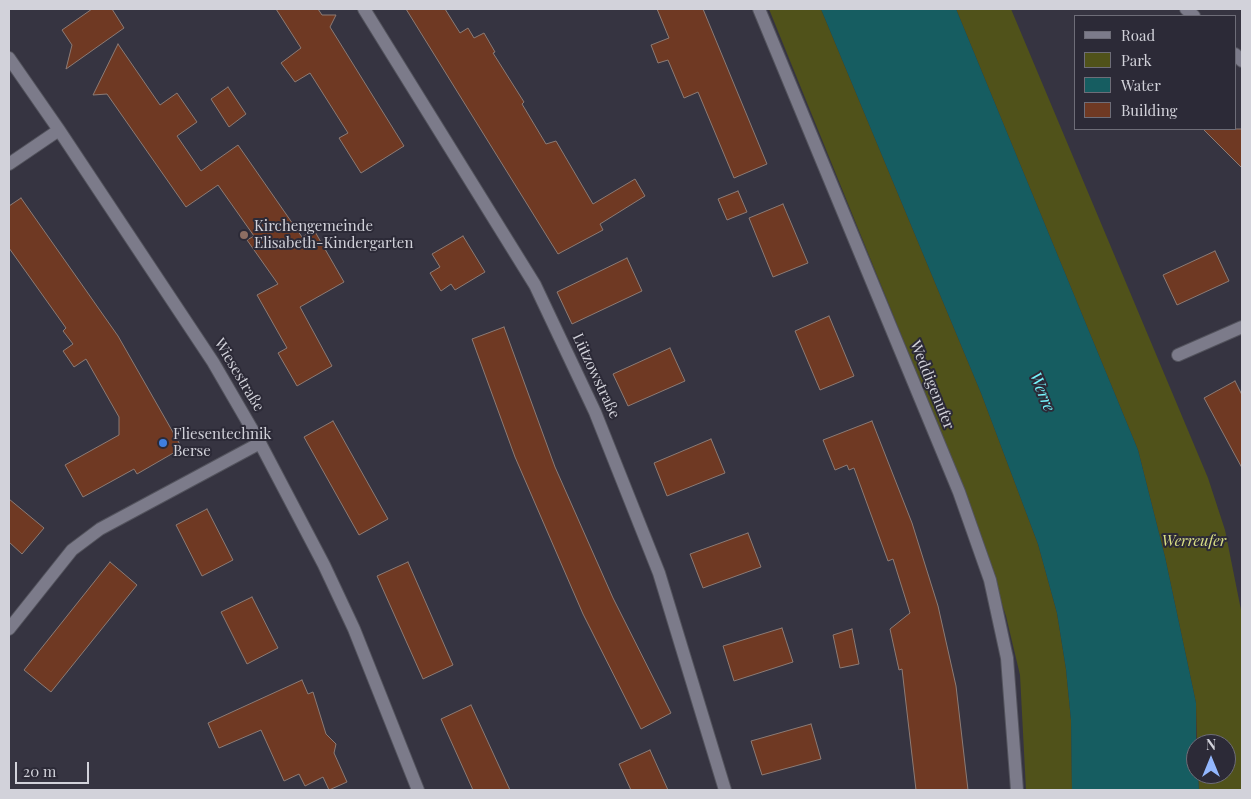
<!DOCTYPE html>
<html>
<head>
<meta charset="utf-8">
<style>
	body { margin:0 }
	#map { position:relative; width:1251px; height:799px; overflow:hidden; background:#363441; font-family:"Playfair Display",serif }
	canvas { display:block }
	.frame { position:absolute; inset:0; border:10px solid #d2d2da; pointer-events:none }
	.legend { position:absolute; left:1074px; top:15px; width:162px; height:115px; box-sizing:border-box; background:#2c2a37; border:1px solid #6e6d78; margin:0; padding:6px 9px; list-style:none; font-size:15px; color:#d2d2da }
	.legend li { display:flex; align-items:center; gap:10px; height:25px }
	.legend b { width:25px; border:1px solid #6e6d78 }
	.north { position:absolute; left:1186px; top:734px; width:50px; height:50px; box-sizing:border-box; background:#2c2a37; border:1px solid #6e6d78; border-radius:50%; rotate:0deg; font-size:14px; font-weight:700; line-height:20px; text-align:center; color:#d2d2da }
	.north::after { content:''; display:block; margin:auto; width:18px; height:22px; background:#93b7fd; clip-path:polygon(50% 0,100% 100%,50% 72%,0 100%) }
	.scale { position:absolute; left:15px; top:762px; width:74px; height:22px; box-sizing:border-box; border:2px solid #d2d2da; border-top:0; padding-left:6px; font-size:15px; line-height:18px; white-space:nowrap; color:#d2d2da; -webkit-text-stroke:4px #2c2a37; paint-order:stroke }
</style>
</head>
<body>
<div id="map">
<canvas width="1251" height="799"></canvas>
<div class="frame"></div>
<ul class="legend">
<li><b style="height:6px;background:#7c7b8a"></b>Road</li>
<li><b style="height:14px;background:#50521a"></b>Park</li>
<li><b style="height:14px;background:#165d61"></b>Water</li>
<li><b style="height:14px;background:#6f3923"></b>Building</li>
</ul>
<div class="north">N</div>
<div class="scale">20 m</div>
</div>
<script>
const context = document.querySelector('canvas').getContext('2d');
context.lineJoin = 'round';
function paint(path, color) {
  context.fillStyle = color;
  context.fill(path, 'evenodd');
}
function toPath(rows) {
  const path = new Path2D();
  for (const r of rows) {
    path.moveTo(r[0], r[1]);
    for (let i = 2; i < r.length; i += 2) path.lineTo(r[i], r[i + 1]);
  }
  return path;
}
function stroke(path, color, width, dash) {
  context.strokeStyle = color;
  context.lineWidth = width;
  context.lineCap = dash ? 'butt' : 'round';
  context.setLineDash(dash || []);
  context.stroke(path);
}
function drawText(font, color, halo, rows, align = 'center') {
  context.font = font + ' "Playfair Display",serif';
  context.lineWidth = 4;
  context.setLineDash([]);
  context.textBaseline = 'middle';
  context.strokeStyle = halo;
  context.fillStyle = color;
  for (const [text, x, y, turn = 0] of rows) {
    context.save();
    context.translate(x, y);
    context.rotate((+turn || 0) * Math.PI / 180);
    context.textAlign = isNaN(turn) ? turn : align;
    if (halo) context.strokeText(text, 0, 0);
    context.fillText(text, 0, 0);
    context.restore();
  }
}
const green = toPath([
	[769,9,821,9,981,393,1038,544,1057,613,1066,669,1071,720,1072,790,1026,790,1020,675,1006,616,963,487],
	[956,9,1011,9,1208,478,1225,530,1242,615,1242,790,1199,790,1198,774,1226,774,1226,744,1197,744,1196,703,1165,557,1138,450]
]);
const water = toPath([
	[821,9,956,9,1138,450,1165,557,1196,703,1196,774,1198,774,1199,790,1072,790,1071,720,1066,669,1057,613,1038,544,981,393]
]);
const building = toPath([
	[92,9,112,9,124,28,66,69,72,45,62,30,92,9],
	[276,9,318,9,322,15,336,15,330,27,404,146,361,173,339,138,348,133,310,73,295,82,281,63,301,48,276,9],
	[406,9,445,9,460,33,468,28,474,38,484,33,495,52,493,53,524,102,522,104,546,144,556,141,593,204,635,179,645,196,600,224,603,230,558,254,406,9],
	[657,9,703,9,767,164,734,178,698,92,684,98,668,60,658,63,651,45,669,38,657,9],
	[118,44,160,105,177,93,197,122,177,136,201,171,238,145,302,237,314,230,344,282,300,307,332,366,297,386,278,353,287,348,257,295,278,284,247,240,254,236,218,185,186,207,107,94,93,95,118,44],
	[228,87,246,114,229,127,211,99,228,87],
	[1203,129,1242,129,1242,168,1203,129],
	[738,191,747,212,727,220,718,199,738,191],
	[21,198,118,336,182,448,137,474,134,469,83,497,65,465,119,435,119,417,86,359,74,367,63,351,73,344,63,331,66,328,9,248,9,206,21,198],
	[783,204,808,263,773,277,749,218,783,204],
	[463,236,485,272,455,290,451,284,441,291,430,273,440,267,432,254,463,236],
	[1215,251,1229,281,1177,305,1163,275,1215,251],
	[627,258,642,291,572,324,557,292,627,258],
	[829,316,854,376,820,390,795,331,829,316],
	[504,327,555,467,613,598,671,713,641,729,583,614,515,457,472,339,504,327],
	[670,348,685,381,628,406,613,374,670,348],
	[1235,381,1242,395,1242,468,1204,398,1235,381],
	[333,421,388,519,359,535,304,437,333,421],
	[872,421,912,523,938,606,956,686,968,790,916,790,902,669,899,670,890,629,910,613,893,559,888,561,854,468,849,470,847,465,835,470,823,440,872,421],
	[711,439,725,473,667,496,654,463,711,439],
	[9,499,44,528,22,554,9,542,9,499],
	[207,509,233,560,202,576,176,525,207,509],
	[748,533,761,567,703,588,690,554,748,533],
	[110,562,137,585,51,692,24,670,110,562],
	[408,562,453,665,423,679,377,576,408,562],
	[252,597,278,648,247,664,221,612,252,597],
	[782,628,793,662,734,681,723,646,782,628],
	[852,629,859,664,840,668,833,635,852,629],
	[302,680,308,694,313,692,326,734,336,744,334,753,347,782,329,790,323,777,305,786,299,774,284,781,261,730,219,748,208,723,302,680],
	[471,705,510,790,473,790,441,719,471,705],
	[811,724,821,759,762,775,751,741,811,724],
	[650,750,668,790,631,790,619,764,650,750]
]);
const minor = toPath([
	[364,9,535,285,595,412,659,573,725,790],
	[759,9,959,492,990,580,1007,658,1017,790],
	[1186,9,1194,16],
	[1235,54,1242,61],
	[9,58,59,130,213,362,260,443,324,565,354,629,418,790],
	[9,164,59,130],
	[1178,355,1242,327],
	[9,629,72,550,100,529,260,443]
]);
const markers = [
	[244,235,5,"#8d6e63"],
	[163,443,5,"#3f7fe0"]
];
const poiNames = [
	["Kirchengemeinde",254,226],
	["Elisabeth-Kindergarten",254,243],
	["Fliesentechnik",173,434],
	["Berse",173,451]
];
const streetNames = [
	["Wiesestraße",239,375,59],
	["Lützowstraße",596,376,65],
	["Weddigenufer",932,385,68]
];
const parkNames = [
	["Werreufer",1194,541]
];
const waterNames = [
	["Werre",1042,392,68]
];
paint(green, '#50521a');
paint(water, '#165d61');
paint(building, '#6f3923');
stroke(building, '#8c7b75', 1);
stroke(minor, '#53535d', 14);
stroke(minor, '#7c7b8a', 12);
for (const [x, y, r, color] of markers) {
  const dot = new Path2D();
  dot.arc(x, y, r, 0, 2 * Math.PI);
  context.fillStyle = color;
  context.fill(dot);
  stroke(dot, '#2c2a37', 2);
}
drawText('15px', '#d2d2da', '#2c2a37', poiNames, 'left');
drawText('15px', '#d2d2da', '#2c2a37', streetNames);
drawText('italic 15px', '#dbe085', '#2c2a37', parkNames);
drawText('italic 16px', '#77f7ff', '#2c2a37', waterNames);
</script>
</body>
</html>
